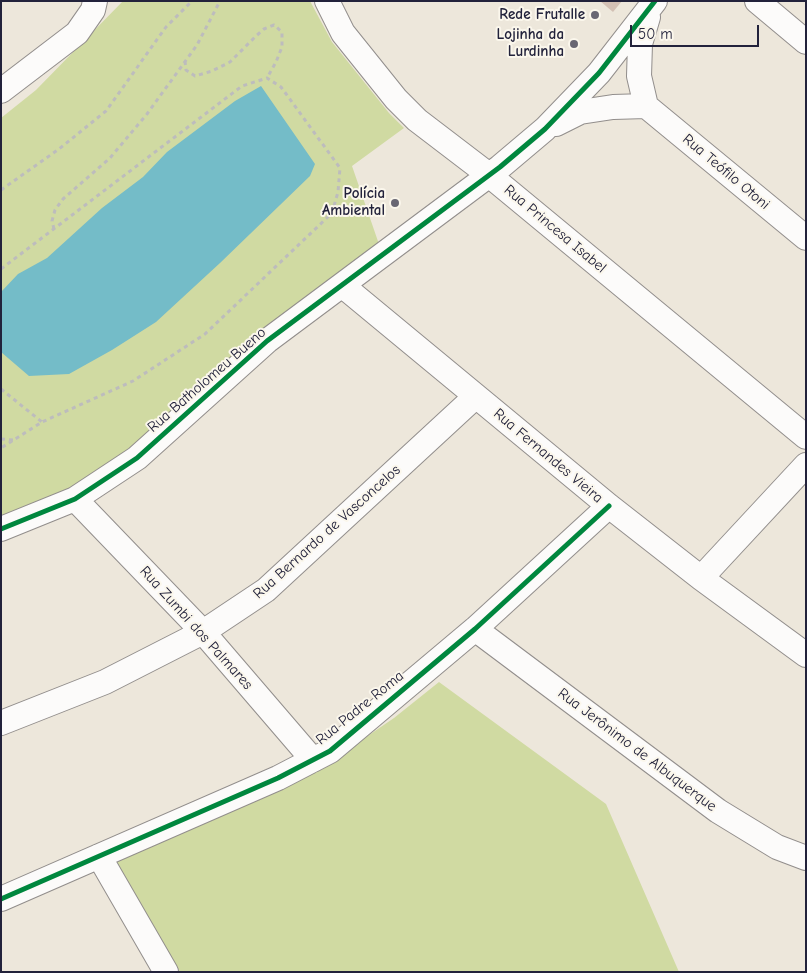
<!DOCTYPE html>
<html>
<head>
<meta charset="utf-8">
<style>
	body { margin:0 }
	#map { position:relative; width:807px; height:973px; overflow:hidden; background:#ede7db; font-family:"Comic Neue",sans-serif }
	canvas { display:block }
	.frame { position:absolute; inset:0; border:2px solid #22223b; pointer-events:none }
	.scale { position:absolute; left:630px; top:25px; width:129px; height:22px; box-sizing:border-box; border:2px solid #22223b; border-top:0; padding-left:6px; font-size:15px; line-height:18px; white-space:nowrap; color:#22223b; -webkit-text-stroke:4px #fbf7ec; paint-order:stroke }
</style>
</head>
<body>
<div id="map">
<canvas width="807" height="973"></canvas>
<div class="frame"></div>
<div class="scale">50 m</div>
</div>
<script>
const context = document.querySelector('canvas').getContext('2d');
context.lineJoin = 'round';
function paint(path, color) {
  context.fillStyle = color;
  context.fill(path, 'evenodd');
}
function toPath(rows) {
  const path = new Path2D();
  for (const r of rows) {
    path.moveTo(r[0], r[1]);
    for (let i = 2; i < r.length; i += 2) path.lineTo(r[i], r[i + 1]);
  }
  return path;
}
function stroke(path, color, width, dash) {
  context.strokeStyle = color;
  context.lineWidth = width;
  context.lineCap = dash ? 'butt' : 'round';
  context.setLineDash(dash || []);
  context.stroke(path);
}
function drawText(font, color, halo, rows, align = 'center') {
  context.font = font + ' "Comic Neue",sans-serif';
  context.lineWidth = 4;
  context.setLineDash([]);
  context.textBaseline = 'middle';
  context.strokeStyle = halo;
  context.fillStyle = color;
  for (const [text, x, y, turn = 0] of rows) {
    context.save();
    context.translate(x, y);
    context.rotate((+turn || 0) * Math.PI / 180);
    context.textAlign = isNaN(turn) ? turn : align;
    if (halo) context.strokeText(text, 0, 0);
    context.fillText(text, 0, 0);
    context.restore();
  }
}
const green = toPath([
	[123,1,310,1,332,42,389,113,404,128,352,166,381,250,155,434,76,491,1,521,1,118,36,90],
	[439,682,606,804,679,972,180,972,118,871,116,865,118,859,319,769,394,718]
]);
const water = toPath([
	[261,86,315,164,310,176,220,263,156,322,112,350,69,374,29,376,1,352,1,292,18,274,47,258,102,208,143,177,167,152,235,101]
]);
const building = toPath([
	[600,1,622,1,613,12]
]);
const path = toPath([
	[185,61,186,70,195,76,212,71,230,62,256,36,264,29,274,25,282,32,282,47,276,62,267,78],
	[1,190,59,149,106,111,166,27,192,1],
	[54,229,52,221,55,210,63,199,110,158,147,114,197,45,220,1],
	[1,269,242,86,267,78,281,87,340,168,338,192,332,213,205,334,133,381,42,422,1,448],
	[1,389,42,422],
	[1,439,13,440]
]);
const minor = toPath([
	[327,1,343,33,396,99,417,120,489,175,806,437],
	[757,1,806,42],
	[1,91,77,33,93,10,95,1],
	[646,106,806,238],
	[646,106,639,76,640,44,648,17],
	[556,124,580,112,613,107,646,106],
	[343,286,609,506,701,578,806,655],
	[75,499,203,632,313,760],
	[1,529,75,499,137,458,267,341,500,167,545,129,599,73,655,1],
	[701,578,806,465],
	[475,629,718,811,777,847,806,858],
	[1,723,105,682,203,632,266,590,476,396],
	[99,856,166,972],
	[1,899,278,778,330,751,475,629,609,506]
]);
const cycleway = toPath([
	[1,529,75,499,137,458,267,341,500,167,545,129,599,73,655,1],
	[1,899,278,778,330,751,475,629,609,506]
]);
const markers = [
	[595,15,5,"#696773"],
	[574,44,5,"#696773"],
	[395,203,5,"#696773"]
];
const poiNames = [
	["Rede Frutalle",585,15],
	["Lojinha da",564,35],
	["Lurdinha",564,52],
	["Polícia",385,194],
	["Ambiental",385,211]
];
const streetNames = [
	["Rua Teófilo Otoni",726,172,40],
	["Rua Princesa Isabel",555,229,40],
	["Rua Batholomeu Bueno",207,380,-41],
	["Rua Fernandes Vieira",548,456,40],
	["Rua Bernardo de Vasconcelos",327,532,-42],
	["Rua Zumbi dos Palmares",196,628,48],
	["Rua Padre Roma",360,708,-39],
	["Rua Jerônimo de Albuquerque",637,750,37]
];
paint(green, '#d0daa2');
paint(water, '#74bcc8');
paint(building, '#d3c0b4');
stroke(minor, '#928e8c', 26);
stroke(path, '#bdbcbd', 3, [4, 4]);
stroke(minor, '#fcfbfa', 24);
stroke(cycleway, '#00873e', 5);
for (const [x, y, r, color] of markers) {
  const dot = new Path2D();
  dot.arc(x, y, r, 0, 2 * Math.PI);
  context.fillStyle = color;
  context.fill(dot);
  stroke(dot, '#fbf7ec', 2);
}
drawText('bold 15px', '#22223b', '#fbf7ec', poiNames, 'right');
drawText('15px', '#22223b', '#fbf7ec', streetNames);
</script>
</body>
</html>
